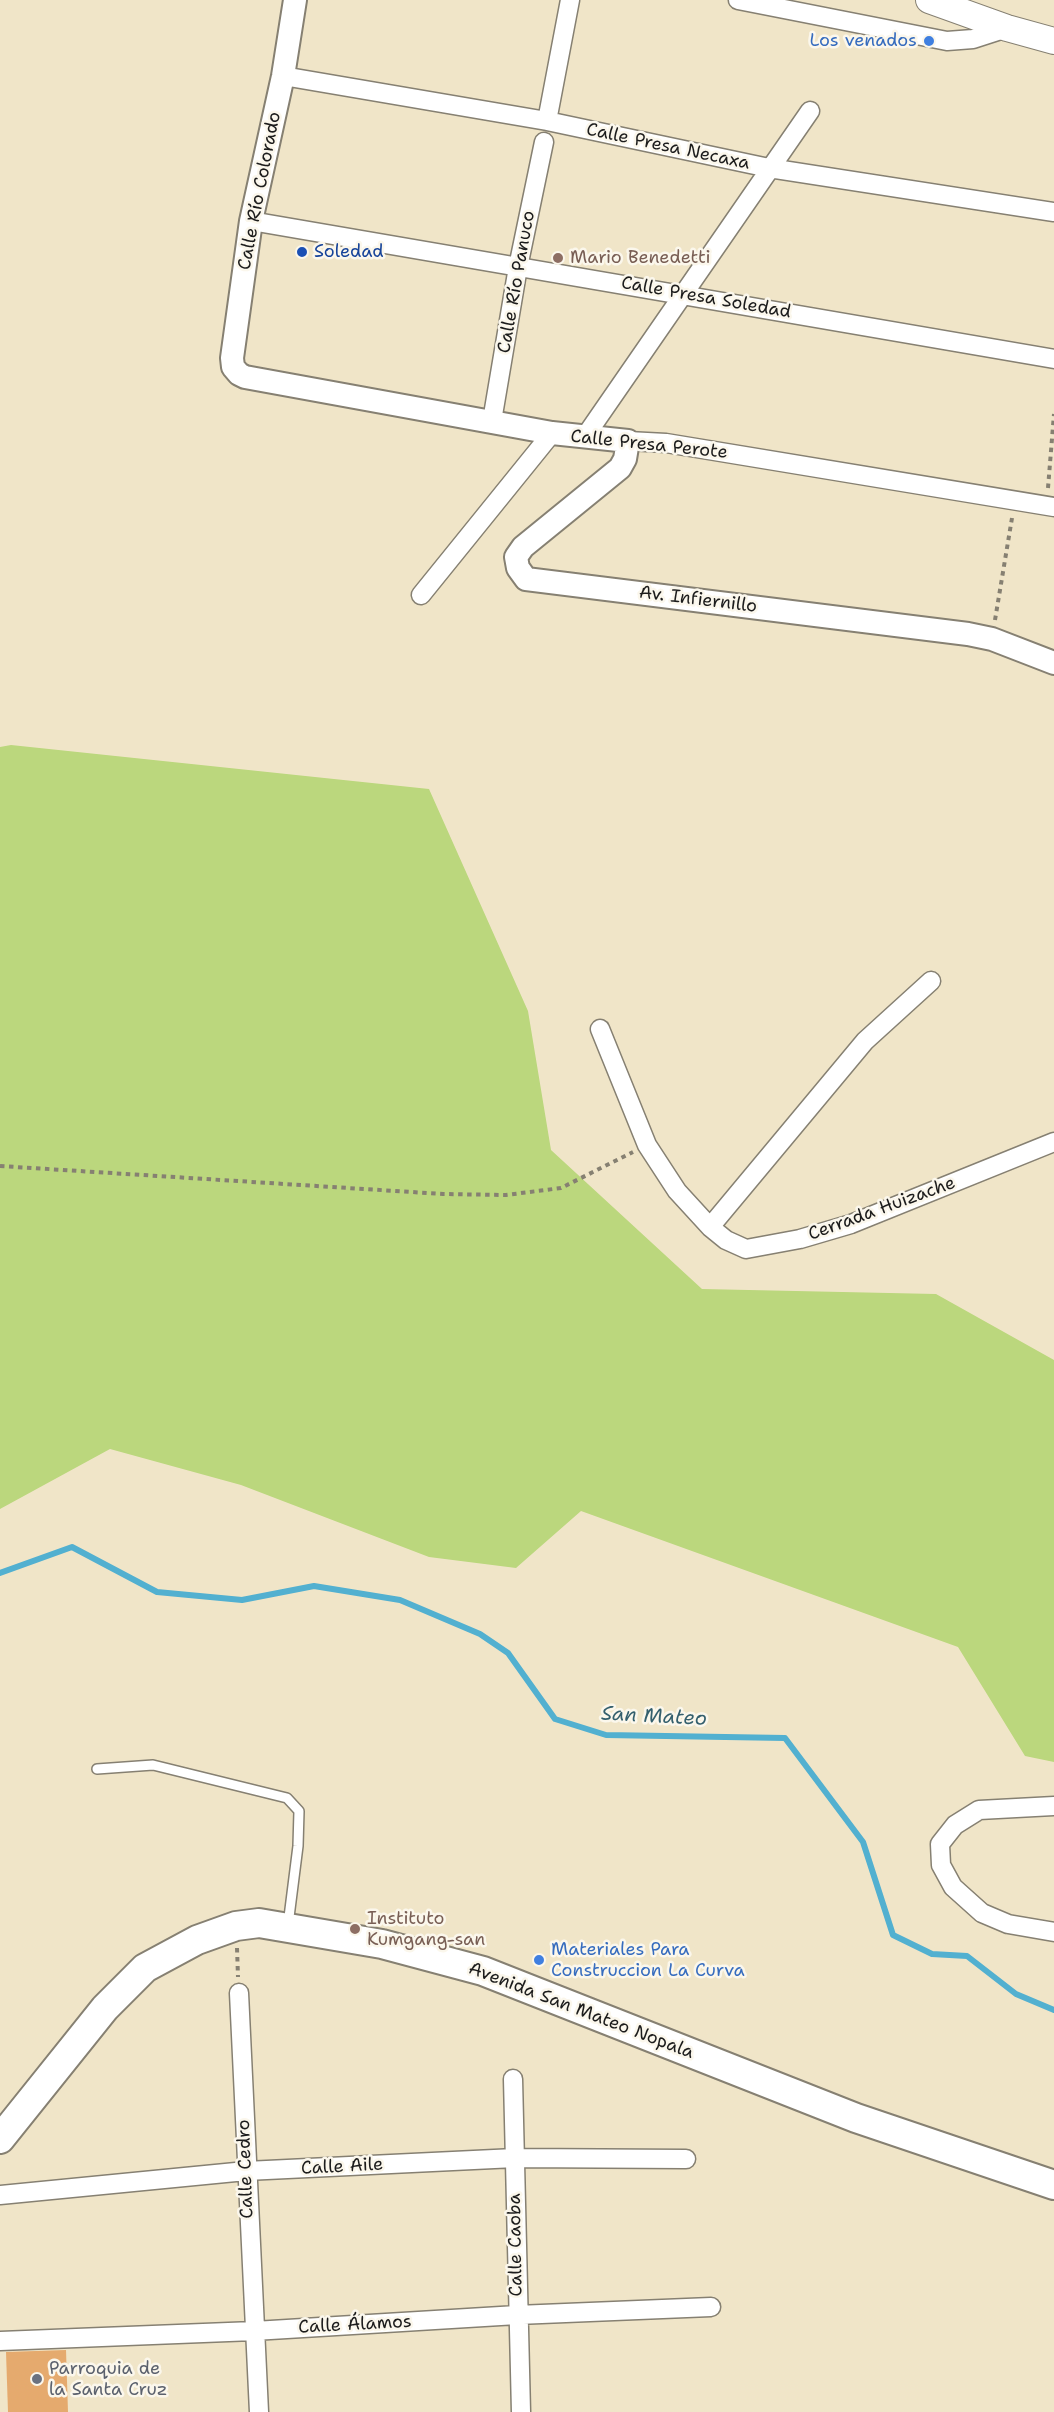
<!DOCTYPE html>
<html>
<head>
<meta charset="utf-8">
<style>
	body { margin:0 }
	canvas { display:block; background:#f0e5c8 }
</style>
</head>
<body>
<canvas width="1054" height="2412"></canvas>
<script>
const context = document.querySelector('canvas').getContext('2d');
context.lineJoin = 'round';
function paint(path, color) {
  context.fillStyle = color;
  context.fill(path, 'evenodd');
}
function toPath(rows) {
  const path = new Path2D();
  for (const r of rows) {
    path.moveTo(r[0], r[1]);
    for (let i = 2; i < r.length; i += 2) path.lineTo(r[i], r[i + 1]);
  }
  return path;
}
function stroke(path, color, width, dash) {
  context.strokeStyle = color;
  context.lineWidth = width;
  context.lineCap = dash ? 'butt' : 'round';
  context.setLineDash(dash || []);
  context.stroke(path);
}
function drawText(font, color, halo, rows, align = 'center') {
  context.font = font + ' "Shantell Sans",sans-serif';
  context.lineWidth = 5;
  context.setLineDash([]);
  context.textBaseline = 'middle';
  context.strokeStyle = halo;
  context.fillStyle = color;
  for (const [text, x, y, turn = 0] of rows) {
    context.save();
    context.translate(x, y);
    context.rotate((+turn || 0) * Math.PI / 180);
    context.textAlign = isNaN(turn) ? turn : align;
    if (halo) context.strokeText(text, 0, 0);
    context.fillText(text, 0, 0);
    context.restore();
  }
}
const green = toPath([
	[11,745,429,789,528,1011,551,1150,702,1289,936,1294,1054,1360,1054,1762,1025,1756,958,1647,581,1511,516,1568,429,1557,241,1485,110,1449,0,1509,0,747]
]);
const stream = toPath([
	[0,1573,72,1547,157,1592,242,1600,314,1586,400,1600,480,1634,508,1653,555,1719,606,1735,785,1738,863,1842,893,1935,932,1954,967,1956,1016,1994,1054,2010]
]);
const building = toPath([
	[66,2350,68,2412,8,2412,6,2352]
]);
const path = toPath([
	[1048,488,1054,414],
	[995,620,1012,518],
	[0,1166,443,1194,506,1195,561,1188,633,1152],
	[237,1948,238,1977]
]);
const service = toPath([
	[97,1769,153,1765,287,1798,299,1811,298,1846,288,1925]
]);
const minor = toPath([
	[738,0,947,41,973,39,1007,28],
	[283,76,547,121,769,168,1054,212],
	[547,121,570,0],
	[251,221,1054,359],
	[492,421,518,267,544,142],
	[584,438,810,111],
	[628,441,666,443,1054,507],
	[421,595,552,433],
	[600,1029,647,1145,677,1191,710,1227,726,1240,746,1249,800,1239,851,1224,1054,1142],
	[710,1227,865,1041,931,981],
	[1054,1806,979,1810,955,1825,940,1844,941,1865,953,1887,982,1913,1008,1924,1054,1932],
	[239,1993,259,2412],
	[513,2079,521,2412],
	[0,2195,246,2171,515,2158,686,2159],
	[0,2341,254,2331,517,2315,711,2307]
]);
const tertiary = toPath([
	[295,0,283,76,251,221,232,358,233,367,239,374,245,377,552,433,628,441,625,459,620,468,523,547,516,557,518,568,526,579,968,634,992,639,1054,663]
]);
const secondary = toPath([
	[929,0,1007,28,1054,41]
]);
const primary = toPath([
	[0,2139,105,2008,145,1968,197,1940,236,1926,259,1923,382,1944,483,1971,856,2118,1054,2185]
]);
const markers = [
	[929,41,6,"#3f7fe0"],
	[302,252,6,"#1a4fb4"],
	[558,258,6,"#8d6e63"],
	[355,1929,6,"#8d6e63"],
	[539,1960,6,"#3f7fe0"],
	[37,2379,6,"#6b7280"]
];
const shopNames = [
	["Los venados",917,41],
	["Materiales Para",551,1950,"left"],
	["Construccion La Curva",551,1971,"left"]
];
const streetNames = [
	["Calle Presa Necaxa",668,147,12],
	["Calle Río Colorado",260,191,-79],
	["Calle Río Panuco",517,282,-80],
	["Calle Presa Soledad",706,298,10],
	["Calle Presa Perote",649,445,6],
	["Av. Infiernillo",698,600,7],
	["Cerrada Huizache",882,1209,-20],
	["Avenida San Mateo Nopala",581,2011,21],
	["Calle Aile",342,2167,-3],
	["Calle Cedro",246,2169,-92],
	["Calle Caoba",516,2245,-91],
	["Calle Álamos",355,2325,-3]
];
const transitNames = [
	["Soledad",314,252]
];
const educationNames = [
	["Mario Benedetti",570,258],
	["Instituto",367,1919],
	["Kumgang-san",367,1940]
];
const worshipNames = [
	["Parroquia de",49,2369],
	["la Santa Cruz",49,2390]
];
const waterNames = [
	["San Mateo",654,1717,3]
];
paint(green, '#bbd77d');
stroke(stream, '#52b0d0', 6);
paint(building, '#e5aa6e');
stroke(service, '#868072', 12);
stroke(minor, '#868072', 21);
stroke(tertiary, '#868072', 26);
stroke(secondary, '#868072', 28);
stroke(primary, '#868072', 32);
stroke(path, '#868072', 4, [4.5, 4.5]);
stroke(service, '#fff', 9);
stroke(minor, '#fff', 18);
stroke(tertiary, '#fff', 22);
stroke(secondary, '#fff', 26);
stroke(primary, '#fff', 28);
for (const [x, y, r, color] of markers) {
  const dot = new Path2D();
  dot.arc(x, y, r, 0, 2 * Math.PI);
  context.fillStyle = color;
  context.fill(dot);
  stroke(dot, '#fbf7ec', 2);
}
drawText('18px', '#366cbe', '#fbf7ec', shopNames, 'right');
drawText('18px', '#1c1c1c', '#fbf7ec', streetNames);
drawText('18px', '#164399', '#fbf7ec', transitNames, 'left');
drawText('18px', '#785e54', '#fbf7ec', educationNames, 'left');
drawText('18px', '#5b616d', '#fbf7ec', worshipNames, 'left');
drawText('italic 20px', '#345f6d', '#fbf7ec', waterNames);
</script>
</body>
</html>
